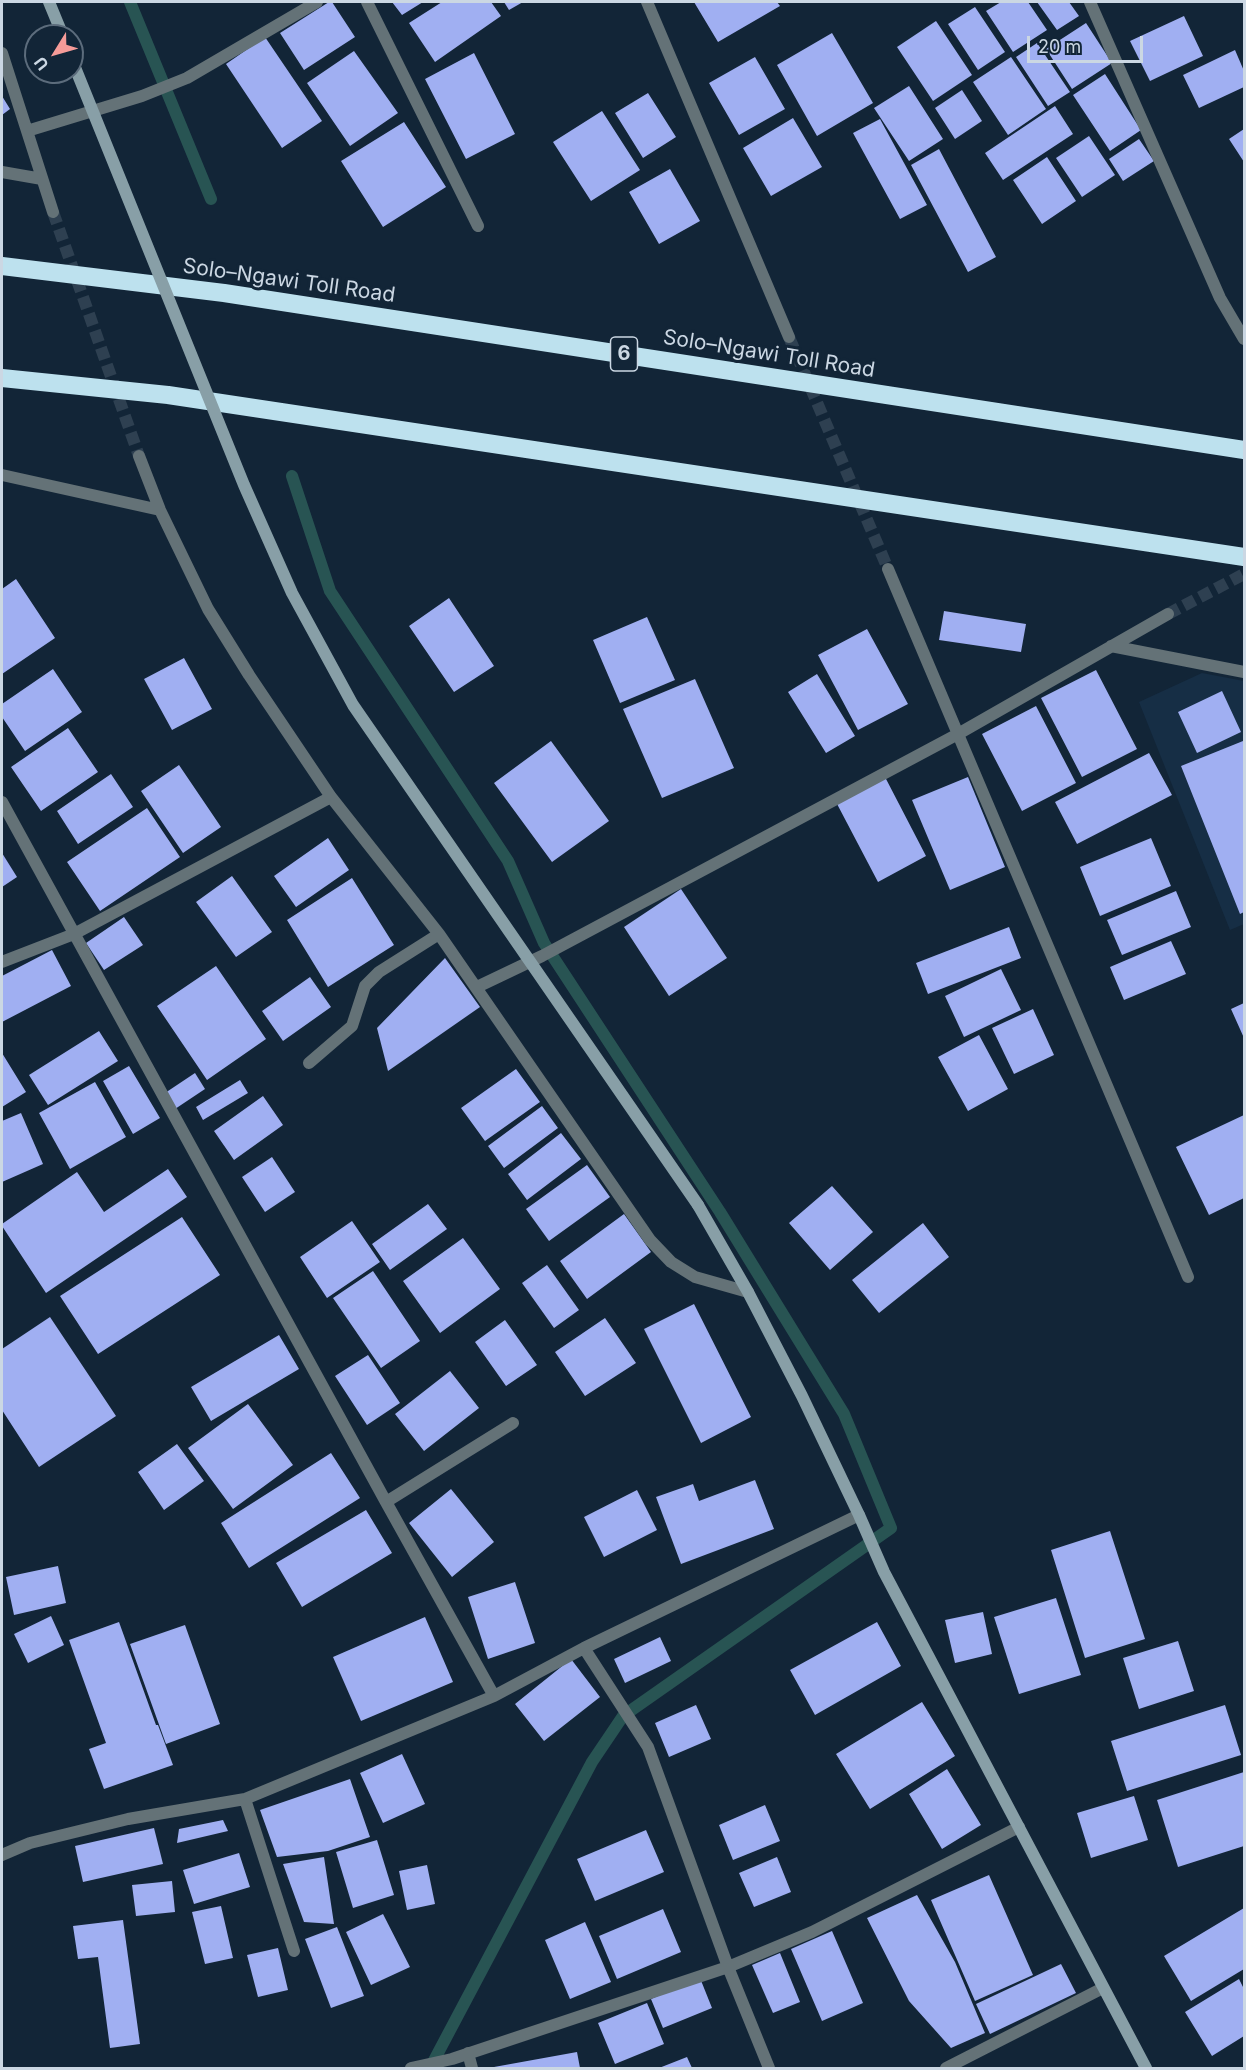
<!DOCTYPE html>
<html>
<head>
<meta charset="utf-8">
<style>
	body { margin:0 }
	#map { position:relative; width:1246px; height:2070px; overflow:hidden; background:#122537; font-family:Inter,sans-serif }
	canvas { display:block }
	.frame { position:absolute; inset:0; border:3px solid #cbd7e3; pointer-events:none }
	.north { position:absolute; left:24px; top:24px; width:60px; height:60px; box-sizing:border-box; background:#122537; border:2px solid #5c6c7c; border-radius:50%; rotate:233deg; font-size:16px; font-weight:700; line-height:24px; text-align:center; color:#cbd7e3 }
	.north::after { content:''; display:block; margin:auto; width:21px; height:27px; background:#f59b98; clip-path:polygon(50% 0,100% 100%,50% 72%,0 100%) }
	.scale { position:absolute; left:1027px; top:36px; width:116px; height:27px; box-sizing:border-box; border:3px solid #cbd7e3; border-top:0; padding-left:8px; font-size:18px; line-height:21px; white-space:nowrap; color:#cbd7e3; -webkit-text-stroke:4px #122537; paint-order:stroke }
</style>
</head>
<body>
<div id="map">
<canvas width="1246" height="2070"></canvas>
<div class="frame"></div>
<div class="north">U</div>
<div class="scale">20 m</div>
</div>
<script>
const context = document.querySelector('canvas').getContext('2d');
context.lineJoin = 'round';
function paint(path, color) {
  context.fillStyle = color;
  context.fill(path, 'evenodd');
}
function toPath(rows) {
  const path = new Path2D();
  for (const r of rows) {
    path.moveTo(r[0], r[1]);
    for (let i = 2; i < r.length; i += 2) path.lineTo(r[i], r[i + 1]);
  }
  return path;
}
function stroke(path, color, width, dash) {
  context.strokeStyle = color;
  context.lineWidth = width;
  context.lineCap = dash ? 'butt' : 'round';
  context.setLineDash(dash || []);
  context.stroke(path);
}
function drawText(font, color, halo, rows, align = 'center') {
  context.font = font + ' Inter,sans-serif';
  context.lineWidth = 6;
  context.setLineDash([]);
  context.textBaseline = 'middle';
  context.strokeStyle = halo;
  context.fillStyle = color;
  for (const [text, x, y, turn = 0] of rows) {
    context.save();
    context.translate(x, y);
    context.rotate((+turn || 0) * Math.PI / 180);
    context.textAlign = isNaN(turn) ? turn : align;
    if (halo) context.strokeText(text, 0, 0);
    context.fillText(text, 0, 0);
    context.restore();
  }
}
const built = toPath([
	[1202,673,1244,681,1244,924,1230,930,1139,702]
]);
const stream = toPath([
	[130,2,211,199],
	[292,476,330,591,508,861,544,943,720,1212,844,1414,891,1528,623,1716,592,1762,430,2068]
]);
const building = toPath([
	[329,2,332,2,355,37,304,70,280,33],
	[392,2,423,2,402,15],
	[442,2,491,2,501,16,435,62,409,23],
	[504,2,523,2,509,10],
	[694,2,777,2,780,6,718,42],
	[1001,2,1028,2,1047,30,1013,52,986,11],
	[1037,2,1069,2,1079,16,1057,30],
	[975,7,1005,52,978,70,948,24],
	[1184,16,1203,56,1150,81,1130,41],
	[936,21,972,75,933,101,897,47],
	[1086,23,1112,63,1072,89,1046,49],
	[832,33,873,103,817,136,777,65],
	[265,37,322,121,282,148,226,64],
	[1037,43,1070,92,1048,106,1016,57],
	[1235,50,1244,71,1244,87,1199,108,1183,75],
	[354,51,398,113,350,146,307,83],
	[474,53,515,134,466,159,425,79],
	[755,57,785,109,739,135,709,83],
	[1011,57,1046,109,1008,135,973,82],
	[1105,74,1141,130,1110,151,1073,95],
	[909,86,943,139,909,161,874,108],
	[962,90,982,121,955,139,935,108],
	[648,93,676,137,643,158,615,113],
	[2,96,10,109,2,115],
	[1055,106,1073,134,1003,180,985,153],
	[602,111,640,170,591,201,553,142],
	[793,118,822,167,771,196,743,148],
	[880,119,927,205,900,219,853,133],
	[404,122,446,187,383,227,341,161],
	[1244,129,1244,162,1229,139],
	[1089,136,1115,175,1082,197,1056,158],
	[1139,139,1154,161,1123,181,1109,159],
	[939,149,996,257,968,272,911,165],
	[1047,157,1076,201,1042,224,1013,180],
	[670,169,700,221,659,244,629,192],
	[16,579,55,638,2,674,2,589],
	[449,598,494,666,454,692,409,626],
	[944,611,1026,624,1021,652,939,640],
	[647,617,675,680,620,703,593,640],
	[867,629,908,704,858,730,818,655],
	[184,658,212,709,172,730,144,679],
	[53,669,82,712,25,751,2,717,2,704],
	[1096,670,1137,749,1082,777,1041,698],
	[817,674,855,736,826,753,788,692],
	[695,679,734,768,662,798,623,709],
	[1222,691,1241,732,1197,753,1178,712],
	[1036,706,1076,783,1022,811,982,734],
	[68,728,98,772,41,811,11,767],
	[551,741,609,821,552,862,494,783],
	[1243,741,1244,912,1240,914,1181,766],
	[1149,753,1172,795,1077,844,1055,802],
	[179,765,221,827,183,853,141,791],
	[111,774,133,807,78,844,57,811],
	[885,777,926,856,878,882,836,802],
	[968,777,1005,867,950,890,912,800],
	[147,808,180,857,100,911,67,862],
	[328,838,349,870,296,907,274,876],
	[1151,838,1171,886,1100,916,1080,867],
	[2,853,17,877,2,887],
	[232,876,272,932,236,957,196,902],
	[352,878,394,945,328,987,287,920],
	[681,889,727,958,669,996,624,927],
	[1176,891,1191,927,1122,955,1107,920],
	[124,917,143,945,104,970,86,943],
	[1009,927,1021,958,928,994,916,963],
	[1171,941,1186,974,1124,1000,1110,967],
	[52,950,71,986,2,1022,2,976],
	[445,958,480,1007,388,1071,377,1028],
	[216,966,266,1039,207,1080,157,1006],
	[1001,969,1021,1010,964,1037,945,996],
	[310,977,331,1007,283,1041,262,1011],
	[1244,1003,1244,1038,1231,1009],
	[1033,1009,1054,1055,1014,1074,992,1028],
	[99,1031,118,1061,48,1105,29,1075],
	[979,1035,1008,1089,968,1111,938,1057],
	[2,1053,26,1092,2,1107],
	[129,1066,160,1118,133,1134,103,1081],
	[516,1069,540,1102,485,1141,461,1108],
	[195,1073,205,1089,175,1109,165,1093],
	[240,1080,248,1093,203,1120,196,1107],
	[95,1082,126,1137,70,1169,39,1113],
	[263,1096,283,1125,234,1160,214,1131],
	[542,1106,558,1128,504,1168,488,1146],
	[21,1113,43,1164,2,1182,2,1121],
	[1244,1115,1244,1198,1209,1215,1176,1147],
	[561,1133,581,1159,527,1200,508,1174],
	[272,1157,295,1192,265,1212,242,1177],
	[587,1165,610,1197,549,1241,526,1209],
	[168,1169,187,1197,46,1293,2,1226,2,1224,77,1172,104,1212],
	[832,1186,873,1232,830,1270,789,1223],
	[428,1204,447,1229,390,1270,372,1244],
	[624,1214,651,1252,587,1299,560,1261],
	[182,1217,220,1275,98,1354,60,1296],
	[352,1221,380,1262,327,1298,300,1257],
	[923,1223,949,1257,879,1313,852,1280],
	[463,1238,500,1289,440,1333,403,1281],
	[547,1265,579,1310,554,1328,522,1283],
	[373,1271,420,1341,381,1368,333,1298],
	[694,1304,751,1417,701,1443,644,1329],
	[50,1317,116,1416,39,1467,2,1410,2,1349],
	[605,1318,636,1363,585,1396,555,1352],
	[505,1320,537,1365,506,1386,475,1342],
	[279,1335,299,1369,211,1421,191,1387],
	[368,1355,400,1403,367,1425,335,1376],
	[450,1371,479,1408,424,1451,395,1414],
	[248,1404,293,1465,233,1509,188,1448],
	[177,1444,204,1481,164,1510,138,1472],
	[331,1453,360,1498,249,1568,221,1523],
	[755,1480,774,1529,681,1564,656,1497,693,1484,699,1501],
	[451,1489,494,1542,452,1577,409,1523],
	[637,1490,657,1530,604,1557,584,1517],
	[366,1510,392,1553,302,1607,276,1563],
	[1110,1531,1145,1639,1085,1658,1051,1550],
	[58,1566,66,1603,14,1615,6,1577],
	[515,1582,535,1643,488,1659,468,1597],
	[1056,1598,1081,1675,1019,1694,994,1617],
	[983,1612,992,1654,955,1663,945,1620],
	[51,1616,64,1645,28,1663,14,1634],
	[425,1617,453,1682,361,1721,333,1657],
	[119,1622,156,1725,158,1725,173,1765,104,1789,89,1749,106,1743,69,1640],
	[877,1622,901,1666,815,1715,790,1670],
	[185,1625,220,1724,166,1744,130,1644],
	[660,1637,671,1661,625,1683,614,1659],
	[1178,1641,1194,1691,1139,1709,1123,1658],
	[571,1659,600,1697,544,1741,515,1704],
	[922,1702,955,1756,870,1809,836,1754],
	[696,1705,711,1739,669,1757,655,1723],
	[1225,1705,1241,1755,1127,1791,1111,1741],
	[402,1754,425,1804,383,1823,360,1773],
	[947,1769,981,1825,942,1849,909,1794],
	[1244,1772,1244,1846,1178,1867,1157,1800],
	[350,1779,370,1837,328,1851,277,1857,260,1810],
	[1134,1796,1148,1840,1091,1858,1077,1813],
	[765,1805,780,1841,733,1860,719,1825],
	[223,1820,228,1831,177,1843,179,1829],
	[154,1828,163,1864,83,1882,75,1846],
	[646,1830,664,1872,595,1901,577,1859],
	[377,1840,394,1895,353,1908,336,1852],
	[239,1853,250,1887,194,1904,183,1870],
	[324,1857,334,1924,304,1922,283,1864],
	[777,1857,791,1892,754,1907,739,1873],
	[427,1865,435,1904,407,1910,399,1871],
	[989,1875,1033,1975,975,2001,931,1900],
	[172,1881,175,1912,136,1916,132,1885],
	[917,1895,955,1962,985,2033,951,2048,909,2001,867,1918],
	[221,1906,233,1958,205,1964,192,1912],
	[1244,1908,1244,1969,1191,2001,1164,1956],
	[663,1909,681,1952,617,1979,599,1936],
	[383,1914,410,1967,371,1985,346,1932],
	[123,1920,140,2044,110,2048,98,1957,78,1959,73,1926],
	[585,1922,611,1982,570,1999,545,1940],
	[337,1927,364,1996,331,2008,305,1939],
	[832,1931,863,2003,822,2021,791,1949],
	[278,1948,288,1990,258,1997,247,1955],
	[780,1953,800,2002,773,2013,752,1965],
	[1061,1964,1076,1993,990,2034,976,2004],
	[700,1978,712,2008,663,2028,651,1999],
	[1239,1979,1244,1989,1244,2036,1212,2056,1185,2012],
	[647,2003,664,2044,615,2064,598,2023],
	[577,2052,580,2068,494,2068,494,2067],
	[687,2057,692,2068,659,2068]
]);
const minorTunnel = toPath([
	[53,212,139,456],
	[789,337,888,569],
	[1168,614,1244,574]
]);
const minor = toPath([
	[367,2,478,226],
	[647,2,789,337],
	[1090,2,1220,298,1244,339],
	[2,53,53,212],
	[27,131,142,96,187,78,317,2],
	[2,172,42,179],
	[139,456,160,510,208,609,249,675,331,797,439,934,650,1240,671,1262,695,1277,748,1292],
	[2,475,160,510],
	[888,569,1188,1277],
	[1111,646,1244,672],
	[2,802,386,1502,494,1696],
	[2,962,74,934,331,797],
	[477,987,542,956,958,734,1168,614],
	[309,1063,352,1026,365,986,379,972,439,934],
	[386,1502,513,1423],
	[584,1648,648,1747,728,1967,769,2068],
	[245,1799,294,1951],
	[2,1855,30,1843,128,1819,245,1799,494,1696,584,1648,859,1515],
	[468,2053,472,2068],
	[411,2068,452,2059,728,1967,812,1932,1019,1827],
	[946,2068,1103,1988]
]);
const secondary = toPath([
	[49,2,63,36],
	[698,1205,748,1292,802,1396,859,1515,884,1572,1146,2068]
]);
const motorway = toPath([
	[2,266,224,293,1244,450],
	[2,378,168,395,1244,557]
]);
const secondaryBridge = toPath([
	[72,60,244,485,292,593,353,705,698,1205]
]);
const shields = [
	[624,354,27]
];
const shieldNames = [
	["6",624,354]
];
const streetNames = [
	["Solo–Ngawi Toll Road",289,281,8],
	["Solo–Ngawi Toll Road",769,354,9]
];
paint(built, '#162e45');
stroke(stream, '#285453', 12);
paint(building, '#a0aff2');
stroke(minorTunnel, '#2e4051', 12, [12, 6]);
stroke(minor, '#647277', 12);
stroke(secondary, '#889fa7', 12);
stroke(motorway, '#bde1ee', 18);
stroke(secondaryBridge, '#889fa7', 12);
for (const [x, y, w] of shields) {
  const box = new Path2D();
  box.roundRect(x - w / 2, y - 17, w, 34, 4.5);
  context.fillStyle = '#122537';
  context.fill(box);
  stroke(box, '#cbd7e3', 1.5);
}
drawText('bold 20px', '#cbd7e3', null, shieldNames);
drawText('21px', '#cbd7e3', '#122537', streetNames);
</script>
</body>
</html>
